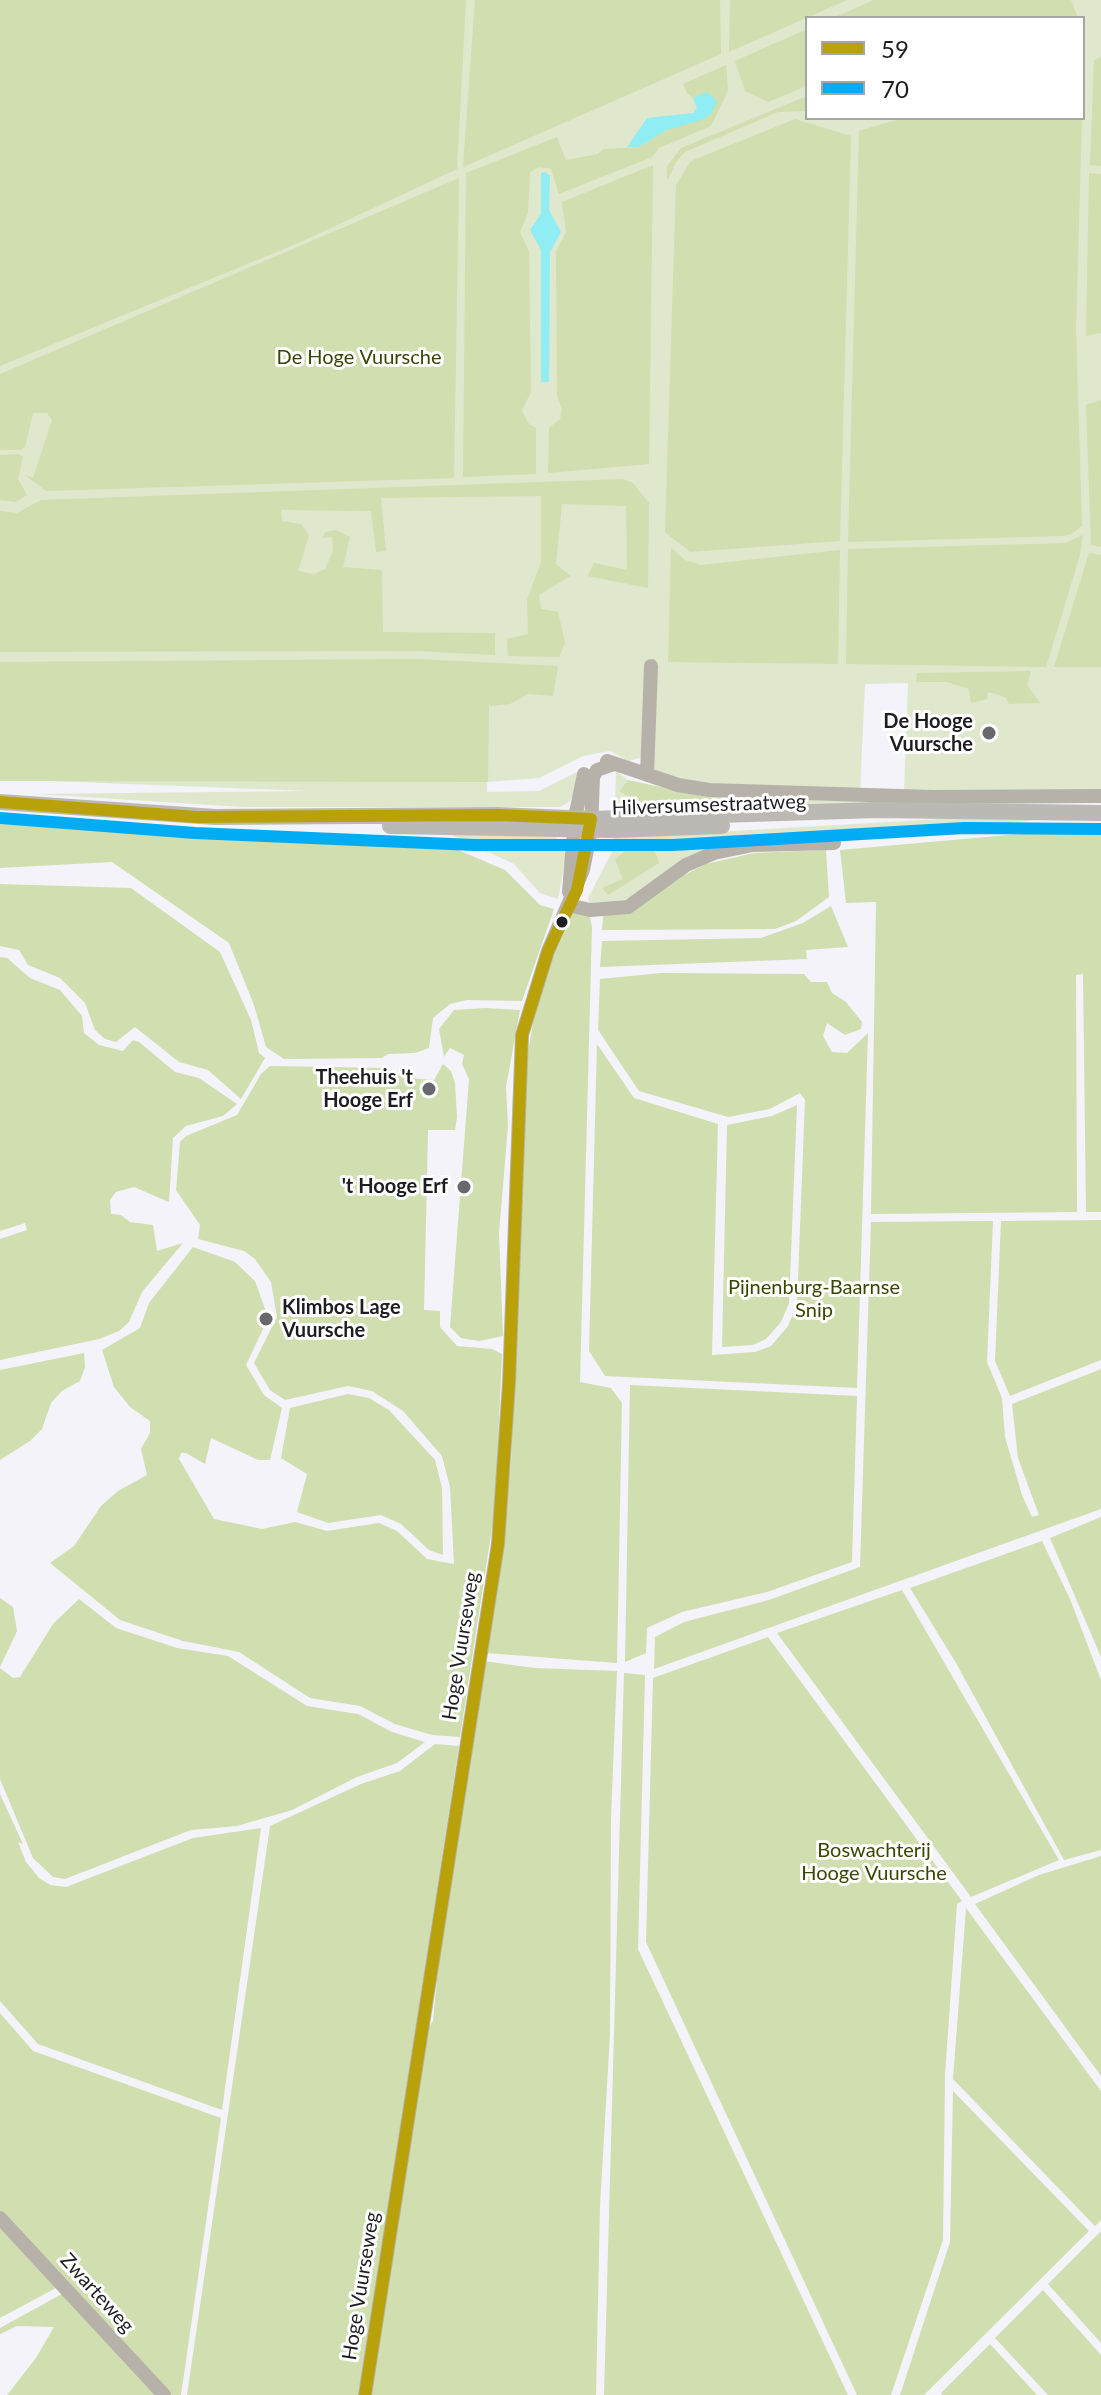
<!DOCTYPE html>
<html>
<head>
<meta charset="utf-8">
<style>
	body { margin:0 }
	#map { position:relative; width:1101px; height:2395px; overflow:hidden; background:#f3f3f9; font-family:Lato,sans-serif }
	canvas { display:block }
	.legend { position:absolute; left:805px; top:16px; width:280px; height:104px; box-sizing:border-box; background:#fff; border:2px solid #a5a5a7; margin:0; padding:10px 14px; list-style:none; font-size:24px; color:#1e1e22 }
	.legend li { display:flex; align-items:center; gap:16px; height:40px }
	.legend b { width:40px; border:2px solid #a5a5a7 }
</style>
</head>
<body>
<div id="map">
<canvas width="1101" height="2395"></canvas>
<ul class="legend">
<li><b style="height:10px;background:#b9a10a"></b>59</li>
<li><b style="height:10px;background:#02acf4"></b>70</li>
</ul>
</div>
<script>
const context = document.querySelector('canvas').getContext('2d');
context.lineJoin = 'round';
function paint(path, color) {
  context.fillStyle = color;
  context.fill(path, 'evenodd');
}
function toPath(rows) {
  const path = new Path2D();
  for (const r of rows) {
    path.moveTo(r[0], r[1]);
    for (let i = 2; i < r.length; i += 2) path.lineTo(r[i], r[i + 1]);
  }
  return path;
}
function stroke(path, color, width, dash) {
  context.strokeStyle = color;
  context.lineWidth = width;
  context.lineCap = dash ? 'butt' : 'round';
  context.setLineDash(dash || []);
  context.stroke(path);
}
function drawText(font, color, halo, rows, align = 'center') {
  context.font = font + ' Lato,sans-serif';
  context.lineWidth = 6;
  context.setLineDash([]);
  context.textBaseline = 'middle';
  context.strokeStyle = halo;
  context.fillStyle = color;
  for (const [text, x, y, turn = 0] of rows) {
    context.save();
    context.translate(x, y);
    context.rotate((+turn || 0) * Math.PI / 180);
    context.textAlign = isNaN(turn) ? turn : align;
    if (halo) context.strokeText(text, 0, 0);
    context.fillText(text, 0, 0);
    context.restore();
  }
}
const green = toPath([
	[0,0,1101,0,1101,794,904,793,908,683,865,684,860,792,745,788,672,779,656,770,645,756,629,761,610,751,583,756,539,778,488,782,488,747,487,792,539,791,577,772,575,792,569,802,560,807,243,807,37,794,308,791,0,779],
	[807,18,1083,18,1083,118,807,118],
	[616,771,628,780,619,791,682,805,727,795,921,801,615,812],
	[992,816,1035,820,917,833,755,840,624,900,589,903,588,898,612,852,615,832,682,834],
	[450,834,552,834,561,842,566,856,558,899,540,893,514,864]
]);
const forest = toPath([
	[0,0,466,0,457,169,303,241,0,366],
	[475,0,720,0,721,54,463,167],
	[730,0,847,0,729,52],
	[874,0,1071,0,1078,18,833,18],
	[807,29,807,86,768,102,745,91,735,61],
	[1101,57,1101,166,1090,165,1094,60],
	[726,65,728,90,711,126,659,148,652,157,559,194,551,169,539,167,530,172,528,213,520,232,529,251,531,392,522,410,528,423,536,428,536,474,463,477,466,173,557,137,566,160,598,154,603,149,639,147,666,130,711,114,687,93,683,84],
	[807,96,807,111,778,112,685,152,676,162,667,181,667,166,681,148],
	[903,118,1082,118,1076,328,1082,526,1073,533,1064,536,848,542,859,131],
	[795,119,851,136,840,541,690,552,665,532,676,185,691,161],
	[653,165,649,464,548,473,549,428,560,419,562,410,557,395,556,252,566,232,562,202],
	[1089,173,1101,174,1101,333,1086,336],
	[459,178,454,478,46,491,25,475,33,478,52,420,47,413,33,413,25,447,20,450,0,450,0,374],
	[1101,400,1101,547,1091,545,1086,405],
	[19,454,23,457,18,479,27,495,16,502,0,500,0,455],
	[623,479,633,483,649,503,648,588,588,576,594,563,627,570,626,506,562,504,556,564,570,576,539,595,541,609,558,612,565,643,559,657,508,656,507,639,528,634,527,600,541,562,541,496,381,498,386,551,376,552,371,511,281,510,282,521,301,524,309,535,298,571,314,574,325,569,333,551,332,537,323,538,325,532,336,530,350,537,343,567,382,570,383,632,495,633,495,655,417,651,0,652,0,511,17,513,41,500],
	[1083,535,1080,555,1046,667,846,664,848,549,1065,543],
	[671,548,685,560,701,565,840,550,838,664,668,662],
	[1089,553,1101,555,1101,667,1054,667],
	[417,659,558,666,553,696,528,694,510,704,489,706,488,782,0,781,0,662],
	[1031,671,1027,685,1040,703,1009,704,1005,697,988,692,987,699,971,703,969,689,947,682,916,682,917,673],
	[628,780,707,797,722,798,682,805,643,804,619,791],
	[0,813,79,823,381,840,458,850,505,870,540,905,554,909,522,1001,467,1000,450,1004,433,1018,429,1048,415,1053,388,1054,382,1058,284,1059,266,1047,254,1005,229,943,112,862,0,868],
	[1076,829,1101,829,1101,1212,1086,1212,1083,974,1076,975,1077,1212,871,1214,876,902,846,903,840,850],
	[653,846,659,863,608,895,602,888,623,879,615,859,628,849],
	[826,850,829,897,796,921,775,929,602,930,603,916,706,864,754,853],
	[0,884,131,888,220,952,251,1020,259,1053,265,1058,241,1099,208,1070,179,1062,135,1027,116,1042,105,1039,95,1030,85,1003,60,978,28,965,19,950,0,946],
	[831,906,848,947,806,950,807,959,600,967,602,941,761,938,803,923],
	[573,908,589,913,592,927,580,1382,611,1388,622,1403,617,1663,486,1653,511,1464,527,1058,534,1017,557,944],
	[0,957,7,958,30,978,60,990,82,1016,84,1033,99,1045,123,1051,133,1040,139,1042,175,1072,199,1078,237,1104,223,1116,186,1126,173,1138,169,1202,134,1187,116,1192,110,1200,111,1214,121,1215,130,1222,153,1225,157,1251,183,1243,142,1292,129,1322,119,1331,99,1339,0,1360,0,1239,27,1230,25,1223,0,1231],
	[661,973,804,974,811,982,827,982,832,993,846,1002,862,1022,861,1029,845,1035,827,1023,823,1036,832,1052,847,1053,868,1033,857,1388,605,1376,589,1351,597,1044,634,1098,718,1124,712,1355,755,1352,771,1346,788,1326,797,1305,805,1100,800,1093,770,1109,728,1117,639,1091,598,1030,600,979],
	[485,1008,520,1010,506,1087,508,1126,499,1233,503,1336,479,1341,461,1338,450,1327,469,1079,462,1064,464,1055,450,1048,444,1057,439,1029,454,1010],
	[443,1064,451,1071,455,1083,457,1117,455,1130,428,1130,424,1310,440,1311,440,1327,457,1346,492,1349,502,1354,495,1508,460,1737,432,1735,395,1724,360,1706,310,1698,239,1652,183,1641,120,1620,50,1563,74,1546,101,1506,118,1491,147,1475,141,1449,150,1433,150,1421,130,1407,114,1387,102,1350,140,1328,149,1303,193,1247,235,1262,255,1281,265,1309,264,1327,246,1365,264,1395,282,1408,270,1460,258,1460,211,1438,205,1464,186,1453,181,1453,179,1459,214,1519,262,1529,295,1522,327,1531,379,1523,397,1531,427,1559,454,1564,450,1487,442,1456,403,1411,372,1391,348,1386,285,1400,270,1390,254,1363,277,1317,271,1282,255,1259,244,1251,198,1239,200,1225,176,1190,180,1142,186,1136,237,1115,261,1074,270,1066,387,1068,408,1078,434,1080],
	[797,1105,789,1303,781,1322,766,1339,753,1345,722,1347,727,1125,772,1116],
	[1101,1220,1101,1360,1010,1396,995,1361,1001,1221],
	[993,1221,987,1362,1002,1398,1005,1437,1022,1495,1032,1517,1039,1515,1018,1458,1012,1404,1101,1369,1101,1509,654,1669,655,1637,684,1622,769,1600,860,1567,871,1222],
	[84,1353,85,1367,80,1381,62,1391,51,1403,42,1429,30,1441,0,1460,0,1370],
	[630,1385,857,1396,852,1562,767,1592,682,1612,647,1628,646,1653,625,1662],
	[348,1394,369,1398,389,1410,435,1460,442,1488,443,1555,429,1550,401,1524,381,1515,328,1523,297,1512,307,1474,281,1458,290,1408],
	[1101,1517,1101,1657,1050,1538],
	[1042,1541,1070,1599,1101,1680,1101,1850,1064,1860,956,1663,910,1588],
	[902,1590,1059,1860,971,1897,777,1633],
	[0,1598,13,1607,17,1631,0,1667],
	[79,1599,116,1628,177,1648,228,1656,307,1706,358,1714,392,1732,425,1742,397,1763,357,1777,292,1810,237,1826,191,1830,65,1879,53,1877,33,1858,0,1779,0,1668,13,1678,20,1677,53,1624],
	[768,1637,962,1901,957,1904,945,2075,943,2240,891,2395,857,2395,646,1942,653,1678],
	[484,1661,534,1668,617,1671,611,1817,610,2034,600,2206,596,2395,370,2395,428,2028,433,2021,440,1948],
	[624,1673,645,1675,638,1949,848,2395,604,2395],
	[435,1744,459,1746,359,2395,187,2395,270,1826,361,1784,400,1771],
	[0,1794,23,1844,18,1842,26,1862,39,1878,50,1885,66,1887,193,1838,261,1828,222,2110,38,2044,0,2001],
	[1101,1856,1101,2076,975,1904,1039,1875],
	[966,1908,1101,2091,1101,2220,1095,2226,953,2079],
	[0,2013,33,2051,221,2118,181,2395,169,2395,0,2213],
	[953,2091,1089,2231,924,2395,900,2395,950,2242],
	[0,2228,56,2288,0,2318],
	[1101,2231,1101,2343,1048,2284],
	[1043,2290,1101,2355,1101,2395,1048,2395,995,2338],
	[62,2294,157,2395,7,2395,36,2358,54,2327,17,2326,0,2334,0,2328],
	[990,2344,1037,2395,942,2395,941,2393]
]);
const water = toPath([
	[707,92,717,101,711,114,702,120,666,130,639,147,627,147,647,118,693,113,697,108,693,98],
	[545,172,550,176,549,210,561,232,550,252,549,382,541,382,541,250,530,230,541,214,541,173]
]);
const minor = toPath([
	[607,761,678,785,709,790,932,797,1101,796],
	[647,775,651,666],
	[569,892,575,818,584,774],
	[568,905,590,910,628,907,686,865,714,853,753,845,834,843],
	[0,2218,164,2395],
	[365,2395,498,1544,509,1383,522,1035,548,951,583,870,591,830,593,777,597,770,614,764]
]);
const major = toPath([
	[0,802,215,817,498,815,591,819,877,810,1101,813],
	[390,826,613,830,722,826]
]);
const bus1 = toPath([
	[0,802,196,817,498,815,591,819,577,890,548,951,522,1035,509,1383,498,1544,365,2395]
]);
const bus2 = toPath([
	[0,818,195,833,474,845,674,845,964,828,1101,829]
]);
const markers = [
	[989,733,8,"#69696d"],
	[562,922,7,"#1e1e22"],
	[429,1089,8,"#69696d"],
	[464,1187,8,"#69696d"],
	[266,1319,8,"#69696d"]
];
const parkNames = [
	["De Hoge Vuursche",359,358],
	["Pijnenburg-Baarnse",814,1288],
	["Snip",814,1311],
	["Boswachterij",874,1851],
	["Hooge Vuursche",874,1874]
];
const poiNames = [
	["De Hooge",973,722],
	["Vuursche",973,745],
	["Theehuis 't",413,1078],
	["Hooge Erf",413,1101],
	["'t Hooge Erf",448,1187],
	["Klimbos Lage",282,1308,"left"],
	["Vuursche",282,1331,"left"]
];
const streetNames = [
	["Hilversumsestraatweg",709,805,-2],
	["Hoge Vuurseweg",461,1646,-81],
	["Hoge Vuurseweg",361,2286,-81],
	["Zwarteweg",97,2293,48]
];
paint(green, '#dfe7cc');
paint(forest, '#d0deb0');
paint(water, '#8fedf3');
stroke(minor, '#b7b2a9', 14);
stroke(major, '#bcb8b3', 16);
stroke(bus1, '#b9a10a', 12);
stroke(bus2, '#02acf4', 12);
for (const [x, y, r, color] of markers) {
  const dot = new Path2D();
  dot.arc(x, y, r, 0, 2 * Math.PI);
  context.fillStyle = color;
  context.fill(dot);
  stroke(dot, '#fff', 3);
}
drawText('20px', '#384601', '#fff', parkNames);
drawText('bold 20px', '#1e1e22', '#fff', poiNames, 'right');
drawText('20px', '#1e1e22', '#fff', streetNames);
</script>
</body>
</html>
